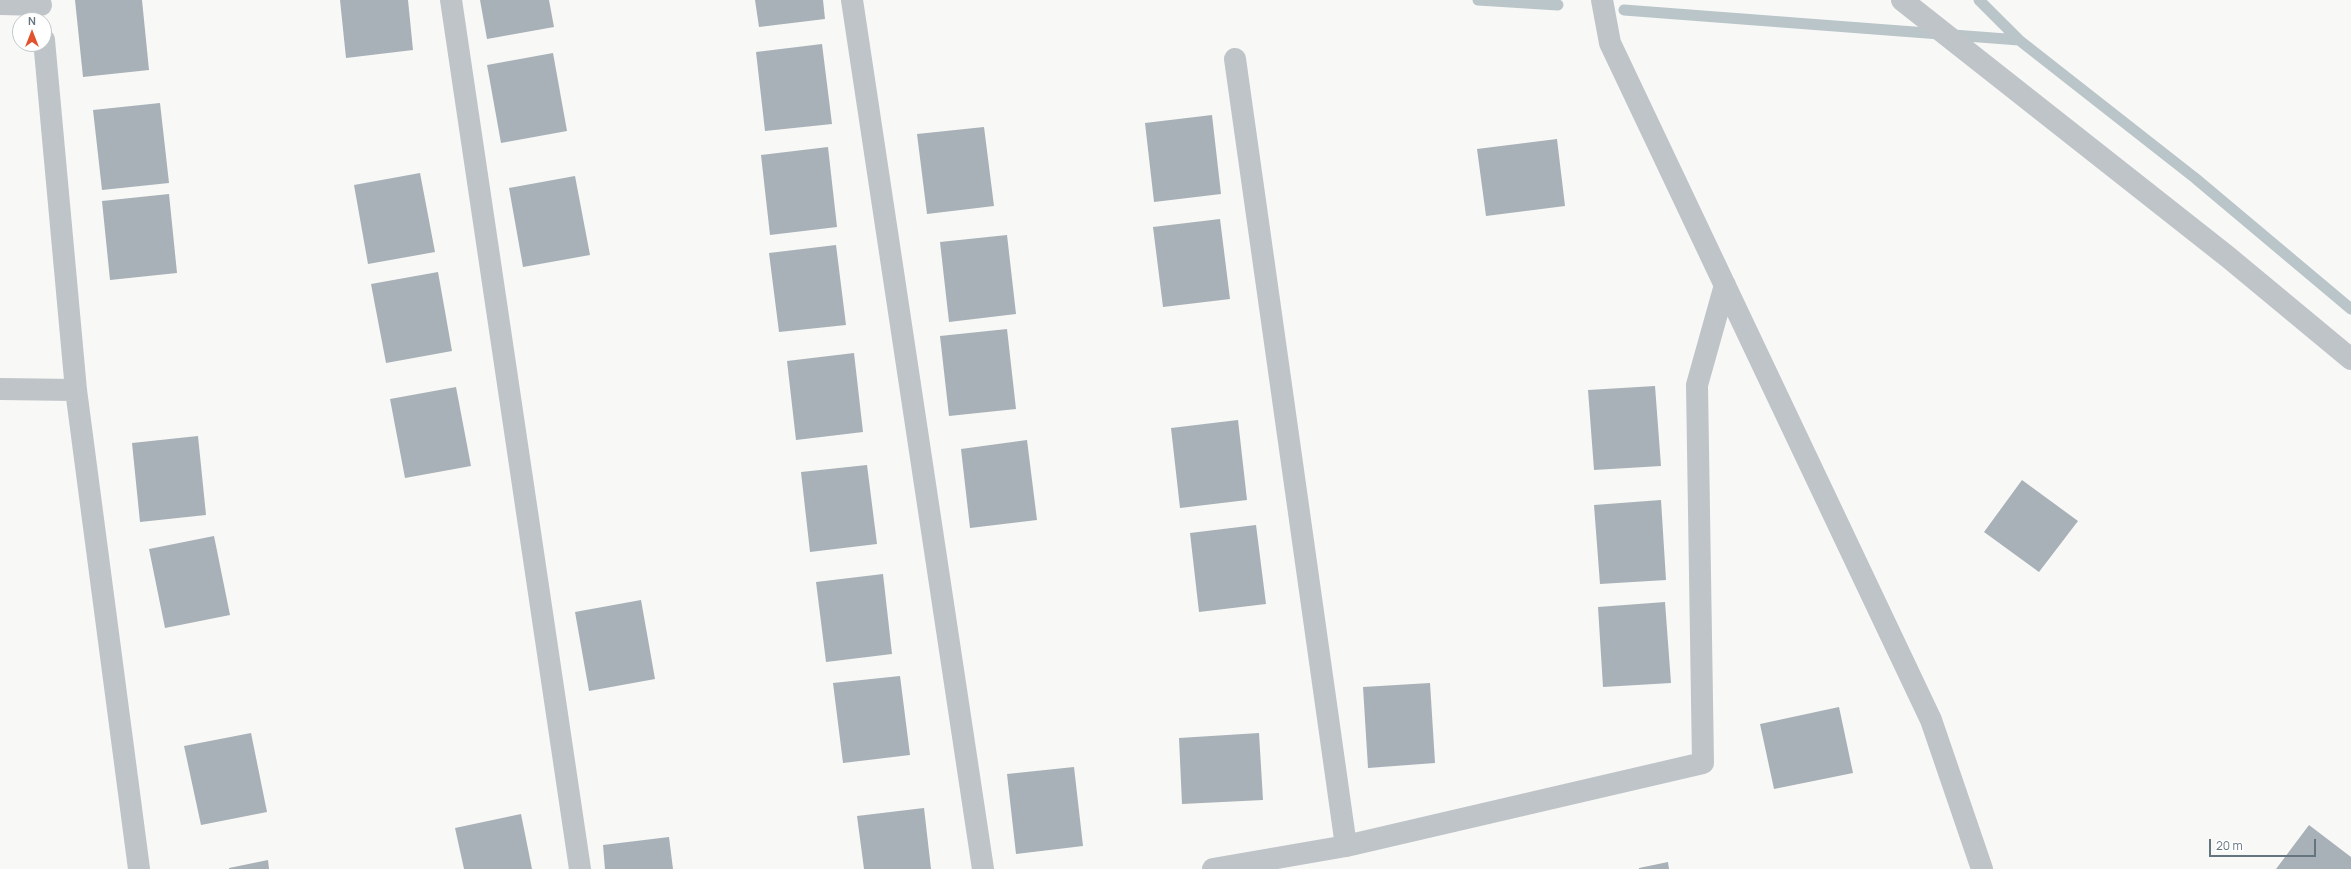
<!DOCTYPE html>
<html>
<head>
<meta charset="utf-8">
<style>
	body { margin:0 }
	#map { position:relative; width:2351px; height:869px; overflow:hidden; background:#f8f8f6; font-family:Manrope,sans-serif }
	canvas { display:block }
	.north { position:absolute; left:12px; top:12px; width:40px; height:40px; box-sizing:border-box; background:#fff; border:1px solid #c1c8cc; border-radius:50%; rotate:0deg; font-size:11px; font-weight:700; line-height:16px; text-align:center; color:#647580 }
	.north::after { content:''; display:block; margin:auto; width:14px; height:18px; background:#e0532e; clip-path:polygon(50% 0,100% 100%,50% 72%,0 100%) }
	.scale { position:absolute; left:2209px; top:839px; width:107px; height:18px; box-sizing:border-box; border:2px solid #647580; border-top:0; padding-left:5px; font-size:12px; line-height:14px; white-space:nowrap; color:#647580; -webkit-text-stroke:3px #fff; paint-order:stroke }
</style>
</head>
<body>
<div id="map">
<canvas width="2351" height="869"></canvas>
<div class="north">N</div>
<div class="scale">20 m</div>
</div>
<script>
const context = document.querySelector('canvas').getContext('2d');
context.lineJoin = 'round';
function toPath(rows) {
  const path = new Path2D();
  for (const r of rows) {
    path.moveTo(r[0], r[1]);
    for (let i = 2; i < r.length; i += 2) path.lineTo(r[i], r[i + 1]);
  }
  return path;
}
function stroke(path, color, width, dash) {
  context.strokeStyle = color;
  context.lineWidth = width;
  context.lineCap = dash ? 'butt' : 'round';
  context.setLineDash(dash || []);
  context.stroke(path);
}
function paint(path, color) {
  context.fillStyle = color;
  context.fill(path, 'evenodd');
}
const stream = toPath([
	[1478,0,1558,5],
	[1979,0,2019,40,2195,178,2351,309],
	[1624,10,2019,40]
]);
const building = toPath([
	[75,0,142,0,149,70,83,77],
	[340,0,408,0,413,50,346,58],
	[480,0,549,0,554,27,487,39],
	[755,0,823,0,825,19,759,27],
	[822,44,832,124,765,131,756,52],
	[553,53,567,131,501,143,487,65],
	[160,103,169,183,102,190,93,110],
	[1212,115,1221,194,1154,202,1145,123],
	[984,127,994,206,927,214,917,134],
	[1557,139,1565,206,1486,216,1477,149],
	[828,147,837,227,770,235,761,155],
	[420,173,435,252,368,264,354,185],
	[575,176,590,255,523,267,509,188],
	[169,194,177,273,110,280,102,201],
	[1220,219,1230,299,1163,307,1153,227],
	[1007,235,1016,314,949,322,940,242],
	[836,245,846,325,779,332,769,253],
	[438,272,452,351,386,363,371,284],
	[1007,329,1016,409,949,416,940,336],
	[854,353,863,432,796,440,787,361],
	[1655,386,1661,466,1594,470,1588,390],
	[456,387,471,466,405,478,390,399],
	[1238,420,1247,500,1180,508,1171,428],
	[198,436,206,515,140,522,132,443],
	[1027,440,1037,520,970,528,961,449],
	[867,465,877,544,810,552,801,472],
	[2022,480,2078,521,2039,572,1984,532],
	[1661,500,1666,580,1600,584,1594,505],
	[1256,525,1266,604,1199,612,1190,533],
	[214,536,230,615,165,628,149,549],
	[883,574,892,654,826,662,816,582],
	[641,600,655,679,589,691,575,612],
	[1665,602,1671,683,1603,687,1598,607],
	[900,676,910,755,843,763,833,683],
	[1430,683,1435,763,1368,768,1363,687],
	[1839,707,1853,773,1774,789,1760,724],
	[251,733,267,812,201,825,184,746],
	[1259,733,1263,800,1182,804,1179,738],
	[1074,767,1083,846,1016,854,1007,774],
	[924,808,931,869,864,869,857,816],
	[521,814,532,869,464,869,455,828],
	[2309,825,2351,857,2351,869,2276,869],
	[669,837,673,869,605,869,603,845],
	[268,860,269,869,229,869,229,868],
	[1668,862,1669,869,1639,869,1639,868]
]);
const minor = toPath([
	[451,0,580,869],
	[852,0,983,869],
	[1602,0,1610,43,1931,720,1982,869],
	[1902,0,2228,257,2351,359],
	[0,4,41,5],
	[44,40,76,390,139,869],
	[1235,59,1346,846],
	[0,389,76,390],
	[1213,869,1346,846,1703,763,1697,385,1725,285]
]);
stroke(stream, '#b9c5c9', 11);
paint(building, '#a8b1b7');
stroke(minor, '#bfc4c8', 22);
</script>
</body>
</html>
